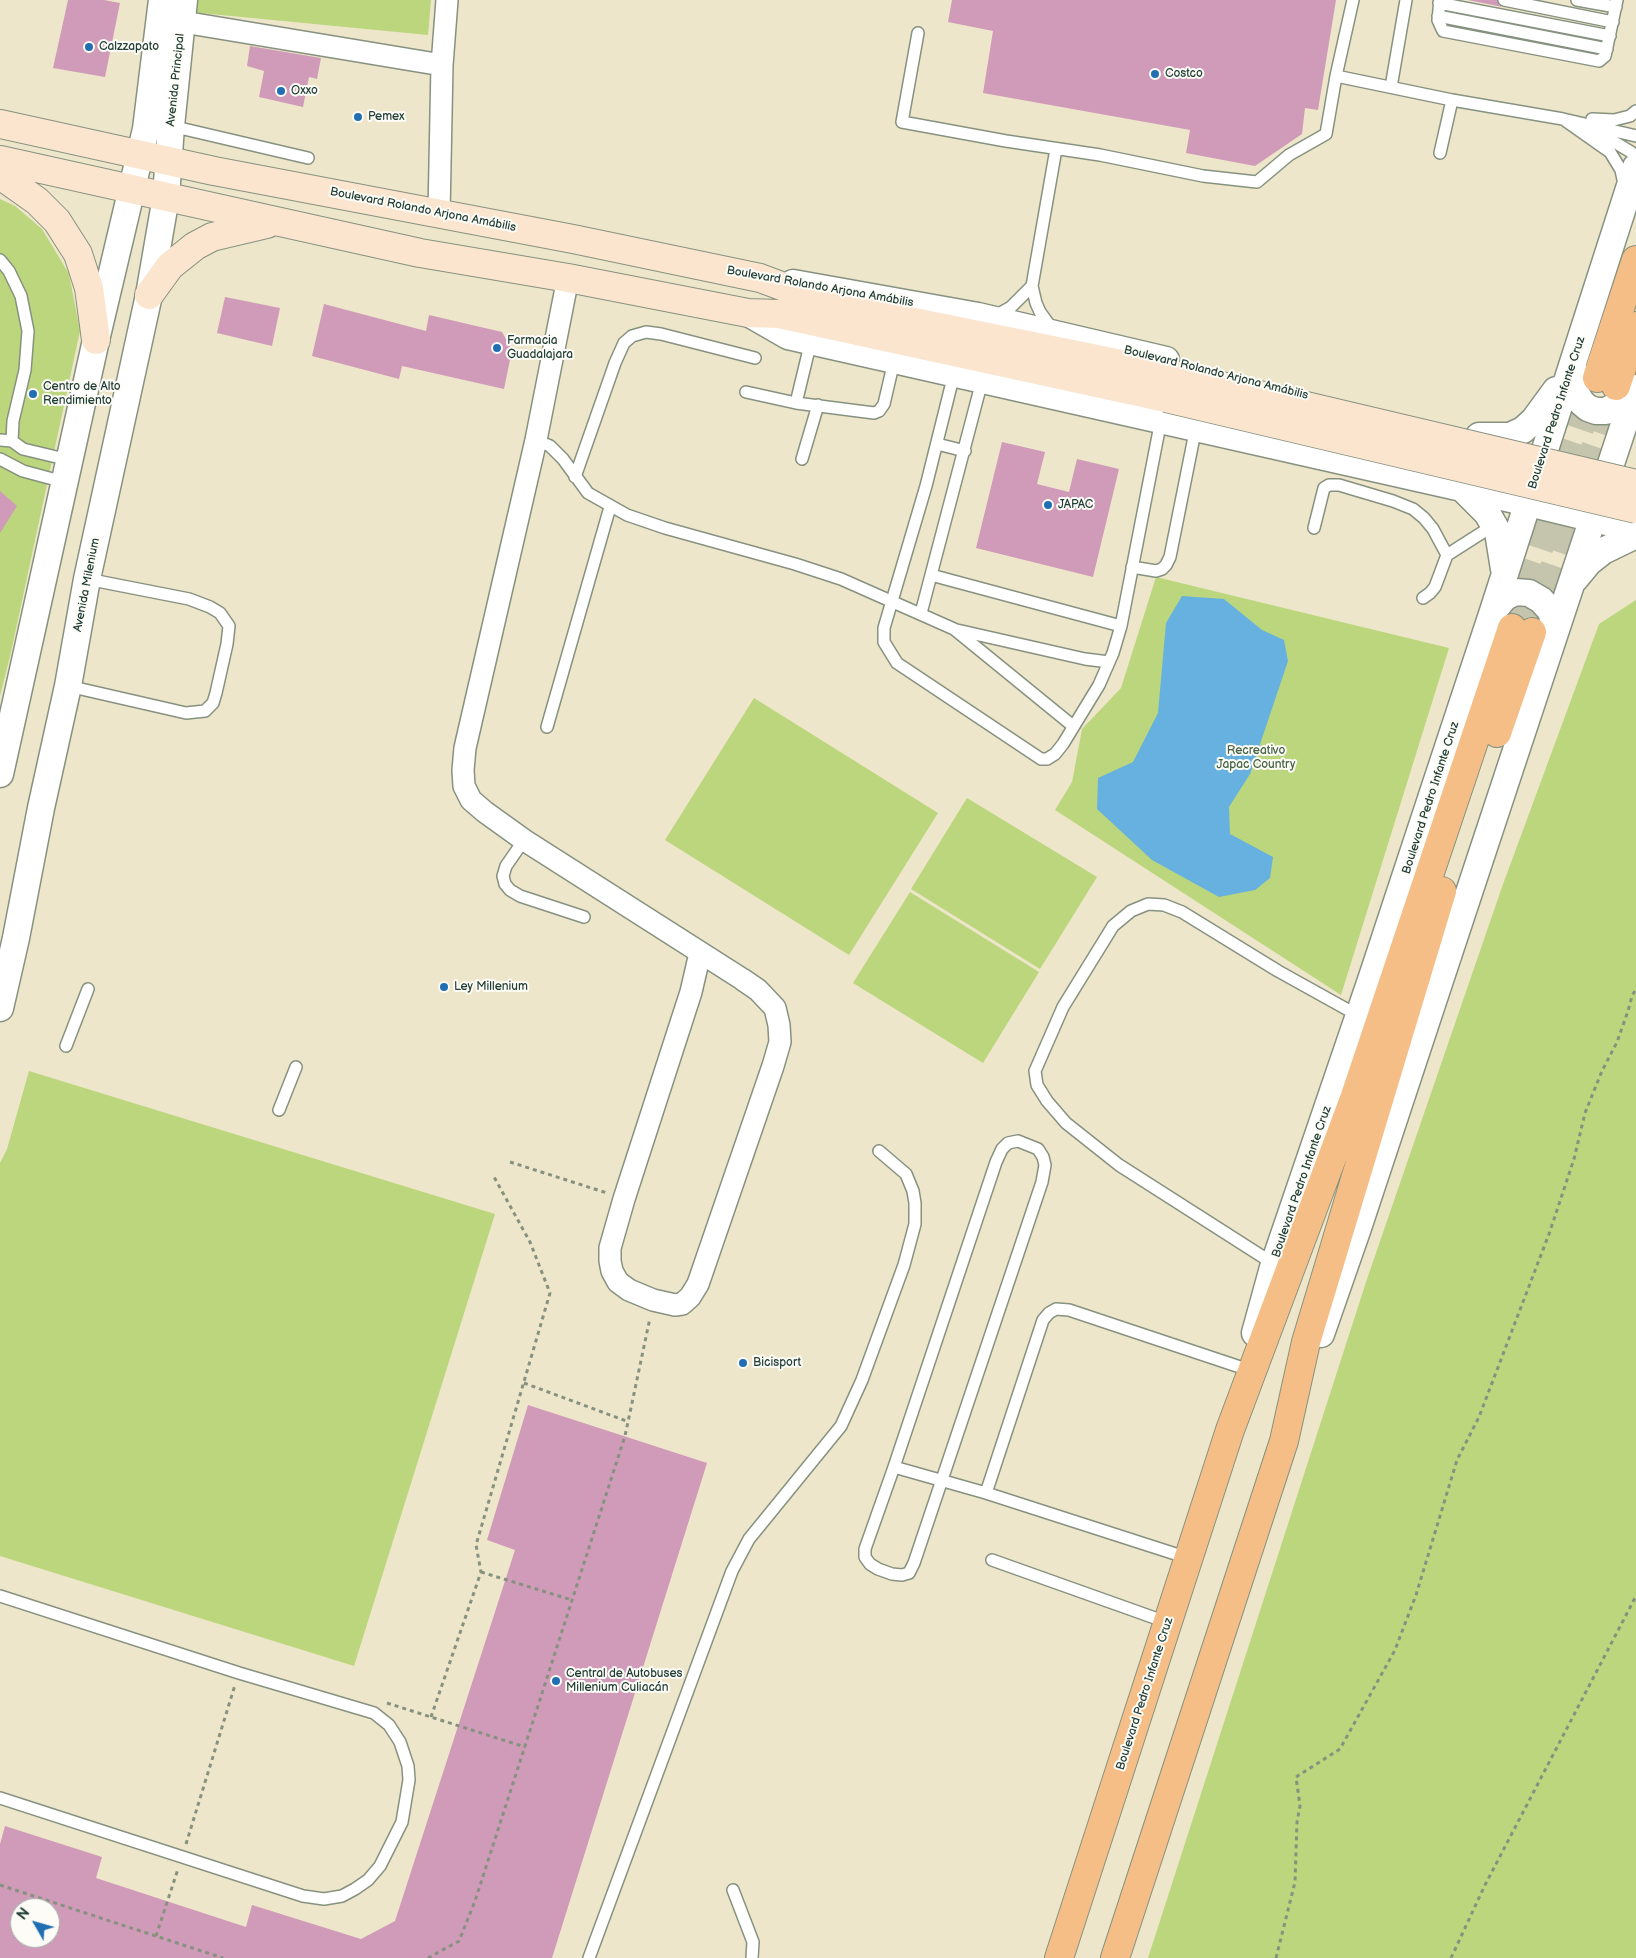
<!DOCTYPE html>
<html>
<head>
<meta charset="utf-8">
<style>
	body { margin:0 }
	#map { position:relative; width:1636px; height:1958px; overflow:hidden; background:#eee6ca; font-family:"Balsamiq Sans",sans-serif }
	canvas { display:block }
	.north { position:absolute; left:10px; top:1898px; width:50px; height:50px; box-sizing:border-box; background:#fdfcf7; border:1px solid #a4b0a9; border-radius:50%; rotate:308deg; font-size:14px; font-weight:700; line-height:20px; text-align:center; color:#1f3d34 }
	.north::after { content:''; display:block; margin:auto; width:18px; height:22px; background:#1f6fb2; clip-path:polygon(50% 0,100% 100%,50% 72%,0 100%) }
</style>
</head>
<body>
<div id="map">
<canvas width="1636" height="1958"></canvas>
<div class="north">N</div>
</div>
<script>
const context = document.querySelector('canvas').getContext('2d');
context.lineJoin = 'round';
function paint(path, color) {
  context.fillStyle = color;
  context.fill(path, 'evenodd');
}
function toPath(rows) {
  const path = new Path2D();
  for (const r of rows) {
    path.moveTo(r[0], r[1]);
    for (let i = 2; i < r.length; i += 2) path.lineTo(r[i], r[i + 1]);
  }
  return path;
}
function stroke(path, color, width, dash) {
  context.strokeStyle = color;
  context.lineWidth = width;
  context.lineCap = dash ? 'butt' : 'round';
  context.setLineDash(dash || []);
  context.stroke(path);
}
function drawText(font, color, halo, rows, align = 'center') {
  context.font = font + ' "Balsamiq Sans",sans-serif';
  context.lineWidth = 4;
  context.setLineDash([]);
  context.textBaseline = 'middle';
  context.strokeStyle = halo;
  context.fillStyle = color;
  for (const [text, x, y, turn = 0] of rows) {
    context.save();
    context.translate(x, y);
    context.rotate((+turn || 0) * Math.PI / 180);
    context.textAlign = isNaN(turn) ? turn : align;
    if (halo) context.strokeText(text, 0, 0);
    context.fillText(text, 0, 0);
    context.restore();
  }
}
const green = toPath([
	[192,0,431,0,428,35,190,12],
	[0,199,15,206,42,229,69,274,80,331,11,652,0,696],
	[1156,577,1449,648,1341,995,1055,810,1072,782,1082,729,1121,688],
	[1636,600,1636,1958,1148,1958,1367,1279,1502,887,1599,624],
	[754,698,938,813,849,955,665,840],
	[967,798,1097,877,1040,969,911,889],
	[910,892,1039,972,983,1063,853,983],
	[29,1071,495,1214,354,1666,0,1556,0,1163,7,1149]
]);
const water = toPath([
	[1182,596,1224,599,1262,630,1284,640,1288,661,1250,774,1229,807,1230,834,1273,857,1270,878,1255,890,1219,897,1152,860,1097,809,1098,778,1133,762,1158,713,1166,623]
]);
const building = toPath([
	[68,0,104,0,120,3,105,77,53,68],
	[952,0,1336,0,1318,110,1305,108,1302,134,1255,166,1186,153,1190,130,983,93,993,31,948,22],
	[1468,0,1497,0,1499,5,1502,7,1522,11],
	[250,46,321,58,317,79,309,77,303,107,259,97,264,71,247,66],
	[225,297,280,308,272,346,217,333],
	[324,304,426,331,429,315,502,332,512,350,504,389,402,366,399,379,312,356],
	[1002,442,1045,452,1037,484,1069,492,1077,459,1119,469,1093,577,976,548],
	[0,491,17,506,0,533],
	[528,1405,707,1463,552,1958,0,1958,0,1844,5,1826,102,1857,96,1878,246,1927,252,1905,361,1939,395,1921,515,1550,487,1540],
	[20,1908,50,1908,50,1938,20,1938]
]);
const trunkTunnel = toPath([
	[1512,628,1597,378],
	[1532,632,1615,390]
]);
const path = toPath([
	[510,1162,607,1193],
	[524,1383,629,1422],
	[481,1572,572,1600],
	[387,1703,525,1747],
	[431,1717,481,1572,476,1545,550,1293,530,1242,493,1175],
	[186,1844,235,1685],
	[0,1885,223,1958],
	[156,1936,178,1869],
	[428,1958,459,1941,475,1901,625,1436,650,1318],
	[1276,1958,1295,1882,1297,1822,1300,1806,1296,1777,1340,1749,1395,1650,1416,1595,1457,1460,1479,1417,1549,1234,1574,1159,1585,1113,1602,1071,1617,1042,1628,1011,1632,996,1636,989],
	[1451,1958,1485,1885,1636,1596]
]);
const service = toPath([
	[1440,0,1438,20,1443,31,1599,61,1605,56,1617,0],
	[1504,0,1613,22],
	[1577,0,1616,7],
	[1439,3,1610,36],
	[1438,16,1607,49],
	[918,33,902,122,1006,141,1100,155,1203,176,1257,182,1289,155,1326,134,1336,76,1353,0],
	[1336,76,1452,100,1563,119,1636,136],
	[1391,87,1406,0],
	[1592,119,1614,120,1630,116,1636,111],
	[1566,121,1610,152,1621,170,1624,184],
	[171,126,308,158],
	[1585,129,1611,140,1631,152,1636,159],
	[1440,153,1452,100],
	[0,260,9,271,21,296,28,331,25,370,13,421,12,441],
	[995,316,1011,307,1032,286],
	[1053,330,1040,312,1036,303,1032,286,1056,149],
	[954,374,926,486,884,628,884,642,897,663,1041,759,1047,759,1055,754,1063,744,1099,685,1113,653,1121,626,1161,420],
	[746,392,796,403,874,413,879,411,884,404,894,361],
	[796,403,811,341],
	[0,440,12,441,23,449,69,460],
	[536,440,550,446,563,459,588,493,627,515,665,528,795,564,841,579,954,629,1073,726],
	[937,444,965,451],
	[0,459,23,471,64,482],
	[802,459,818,405],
	[575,477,615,363,624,343,632,336,646,332,661,334,755,358],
	[1314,528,1324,488,1329,485,1339,485,1393,501,1413,509,1424,518,1433,529,1447,555],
	[1132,567,1156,571,1162,569,1166,565,1170,557,1196,427],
	[931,575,1121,626],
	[1423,598,1430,593,1435,587,1447,555,1494,525],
	[921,613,982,381],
	[957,630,1085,659,1109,662],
	[68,686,186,713,205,711,213,703,216,693,227,644,229,626,220,613,210,607,189,599,87,579],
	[547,727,610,507],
	[524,840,506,866,503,876,505,884,510,890,520,896,584,917],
	[66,1046,88,989],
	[279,1110,296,1067],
	[1018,1141,1038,1149,1043,1157,1045,1165,1042,1182,914,1563,909,1573,902,1575,892,1574,878,1569,870,1564,865,1557,865,1549,894,1467,996,1162,1002,1149,1008,1143,1018,1141],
	[1274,1264,1119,1165,1066,1123,1047,1101,1037,1085,1035,1071,1063,1007,1113,926,1131,911,1148,904,1164,905,1182,912,1278,971,1359,1016],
	[894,1467,986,1493,1188,1558],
	[986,1493,1043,1320,1049,1313,1056,1309,1069,1310,1246,1369],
	[992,1560,1169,1623],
	[0,1596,239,1673,374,1713,389,1725,400,1742,408,1766,409,1780,402,1822,380,1866,368,1880,355,1889,342,1896,324,1899,303,1896,0,1798],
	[733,1890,753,1942,752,1958],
	[589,1958,732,1571,749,1539,841,1426,862,1380,904,1265,915,1224,915,1203,913,1191,906,1174,879,1151]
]);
const minor = toPath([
	[183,22,442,65],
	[439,213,442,65,447,0],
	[568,278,536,440,465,748,463,770,464,786,471,800,485,812,524,840,742,979,758,990,775,1008,779,1025,780,1042,773,1066,698,1284,690,1297,682,1304,675,1305,653,1300,629,1290,618,1282,612,1271,610,1261,610,1248,624,1199,691,992,700,953]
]);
const tertiary = toPath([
	[793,283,978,316,1166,360],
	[748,313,788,336,1533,504,1636,529],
	[1573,367,1575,392,1582,403,1588,408,1596,411,1606,411,1634,395],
	[1479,436,1510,436,1523,430,1534,420,1556,390],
	[1462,488,1487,513,1498,532,1504,569],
	[1575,579,1589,562,1603,551,1636,535],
	[1493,611,1505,597,1515,592,1529,593,1541,600,1551,611,1554,623,1553,638],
	[0,774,96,340,146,129,162,0],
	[0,1008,16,938,41,808,68,686,87,579,149,295,166,197,171,126,184,0],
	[1255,1333,1274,1264,1372,977,1493,611,1636,167],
	[1321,1334,1358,1228,1636,388]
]);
const secondary = toPath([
	[0,124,214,171,573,239,760,278,835,306,1171,374],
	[0,160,420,253,568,278,748,313,779,314,1166,398],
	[0,175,37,201,57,221,78,254,89,288,96,340],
	[149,295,170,266,195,246,212,237,267,224]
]);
const trunk = toPath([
	[1597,378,1636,260],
	[1616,386,1636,326],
	[1497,733,1532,632],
	[1059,1958,1230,1430,1354,1099,1512,628],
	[1115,1958,1284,1441,1306,1342,1442,891]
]);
const secondaryBridge = toPath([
	[1171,374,1636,484],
	[1166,398,1636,509]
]);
const markers = [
	[89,47,5,"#1f6fb2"],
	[1155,74,5,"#1f6fb2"],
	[281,91,5,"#1f6fb2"],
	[358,117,5,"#1f6fb2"],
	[497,348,5,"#1f6fb2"],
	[33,394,5,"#1f6fb2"],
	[1048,505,5,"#1f6fb2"],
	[444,987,5,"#1f6fb2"],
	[743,1363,5,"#1f6fb2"],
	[556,1681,5,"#1f6fb2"]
];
const poiNames = [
	["Calzzapato",99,47],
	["Costco",1165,74],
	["Oxxo",291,91],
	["Pemex",368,117],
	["Farmacia",507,341],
	["Guadalajara",507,355],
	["Centro de Alto",43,387],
	["Rendimiento",43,401],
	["JAPAC",1058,505],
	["Ley Millenium",454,987],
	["Bicisport",753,1363],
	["Central de Autobuses",566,1674],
	["Millenium Culiacán",566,1688]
];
const streetNames = [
	["Avenida Principal",176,80,-84],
	["Boulevard Rolando Arjona Amábilis",423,210,11],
	["Boulevard Rolando Arjona Amábilis",820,287,10],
	["Boulevard Rolando Arjona Amábilis",1216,373,14],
	["Boulevard Pedro Infante Cruz",1557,413,-72],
	["Avenida Milenium",87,585,-79],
	["Boulevard Pedro Infante Cruz",1431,798,-72],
	["Boulevard Pedro Infante Cruz",1302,1182,-71],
	["Boulevard Pedro Infante Cruz",1145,1694,-72]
];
const parkNames = [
	["Recreativo",1256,751],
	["Japac Country",1256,765]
];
paint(green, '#bbd67c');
paint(water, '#66b1df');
paint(building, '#d09bb8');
stroke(trunkTunnel, '#c5c4ac', 28, [28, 14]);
stroke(service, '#86927f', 14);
stroke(minor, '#86927f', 24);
stroke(tertiary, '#86927f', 29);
stroke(secondary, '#86927f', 30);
stroke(trunk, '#86927f', 30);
stroke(path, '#86927f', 3, [4, 4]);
stroke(service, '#fff', 11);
stroke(minor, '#fff', 21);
stroke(tertiary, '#fff', 26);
stroke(secondary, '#fbe5cf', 28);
stroke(trunk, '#f6be87', 28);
stroke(secondaryBridge, '#86927f', 30, []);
stroke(secondaryBridge, '#fbe5cf', 28);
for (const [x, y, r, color] of markers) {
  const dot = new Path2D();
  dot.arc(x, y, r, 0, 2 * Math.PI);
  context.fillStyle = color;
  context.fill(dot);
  stroke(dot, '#fdfcf7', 2);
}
drawText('12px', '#1f3d34', '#fdfcf7', poiNames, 'left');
drawText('12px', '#1f3d34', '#fdfcf7', streetNames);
drawText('12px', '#466346', '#fdfcf7', parkNames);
</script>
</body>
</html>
